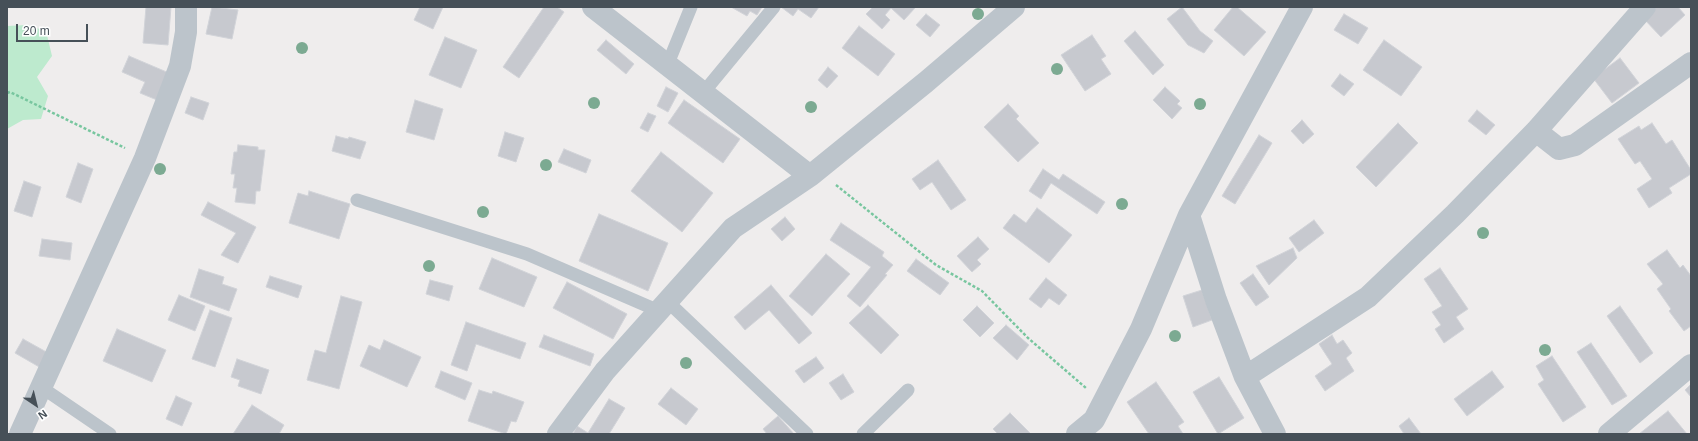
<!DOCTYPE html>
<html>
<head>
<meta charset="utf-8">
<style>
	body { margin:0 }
	#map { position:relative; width:1698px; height:441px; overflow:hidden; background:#efeded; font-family:Helvetica,sans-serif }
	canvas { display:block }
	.frame { position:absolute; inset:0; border:8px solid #465058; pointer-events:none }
	.north { position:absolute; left:16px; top:385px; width:40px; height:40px; -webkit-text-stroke:3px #fff; paint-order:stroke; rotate:145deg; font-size:11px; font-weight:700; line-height:16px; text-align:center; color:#465058 }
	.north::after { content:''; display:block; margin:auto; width:14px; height:18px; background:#465058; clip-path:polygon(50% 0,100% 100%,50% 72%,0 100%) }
	.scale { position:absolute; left:16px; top:24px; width:72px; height:18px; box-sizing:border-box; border:2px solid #465058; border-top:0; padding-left:5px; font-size:12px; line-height:14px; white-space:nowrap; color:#465058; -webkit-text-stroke:3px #fff; paint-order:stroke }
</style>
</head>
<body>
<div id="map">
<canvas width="1698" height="441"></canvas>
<div class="frame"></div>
<div class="north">N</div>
<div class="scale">20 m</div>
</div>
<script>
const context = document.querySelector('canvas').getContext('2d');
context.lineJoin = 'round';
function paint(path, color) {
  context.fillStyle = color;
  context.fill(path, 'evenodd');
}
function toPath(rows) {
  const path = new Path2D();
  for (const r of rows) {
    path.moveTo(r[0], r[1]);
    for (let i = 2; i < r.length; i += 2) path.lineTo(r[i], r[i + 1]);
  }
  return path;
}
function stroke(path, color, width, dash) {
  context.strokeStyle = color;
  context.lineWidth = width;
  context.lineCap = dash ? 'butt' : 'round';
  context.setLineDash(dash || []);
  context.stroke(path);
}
const green = toPath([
	[27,25,46,31,52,56,37,77,48,96,41,119,23,120,7,129,7,26]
]);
const building = toPath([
	[146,7,171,7,168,45,143,43,146,7],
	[212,7,238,10,232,39,206,34,212,7],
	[420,7,443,7,433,29,414,20,420,7],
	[544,7,557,7,564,12,519,78,503,67,544,7],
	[731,7,762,7,757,15,750,11,747,16,731,7],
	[781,7,819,7,811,18,798,9,793,16,781,7],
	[873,7,914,7,915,8,904,20,891,8,885,15,890,20,882,29,866,14,873,7],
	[1182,7,1200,31,1213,41,1204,53,1188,45,1167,19,1182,7],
	[1233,7,1237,7,1266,32,1244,56,1214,30,1233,7],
	[1657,7,1678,7,1685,15,1661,37,1644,19,1657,7],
	[926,14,940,25,930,37,916,25,926,14],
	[1344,14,1368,28,1358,44,1334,30,1344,14],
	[859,26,895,54,878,76,842,48,859,26],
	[1135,31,1164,65,1153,75,1124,41,1135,31],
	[1092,35,1106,56,1101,59,1111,74,1085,91,1061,55,1092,35],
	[445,37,477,50,461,88,429,75,445,37],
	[606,40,634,64,626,74,597,50,606,40],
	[1384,40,1422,67,1401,96,1363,70,1384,40],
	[129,56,169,73,157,100,140,93,145,82,122,72,129,56],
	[1620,58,1639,83,1612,103,1593,78,1620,58],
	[828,67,838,76,827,88,818,80,828,67],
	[1340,74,1354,84,1344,96,1331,86,1340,74],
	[666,87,678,93,668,112,657,106,666,87],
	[1165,87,1180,101,1177,104,1182,108,1172,119,1153,100,1165,87],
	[191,97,209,103,203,120,185,113,191,97],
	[415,100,443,109,434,140,406,132,415,100],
	[684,100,740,139,723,163,668,123,684,100],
	[1008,104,1019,116,1016,119,1039,143,1018,162,984,127,1008,104],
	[1477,110,1495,125,1486,135,1468,121,1477,110],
	[648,113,656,116,648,132,640,128,648,113],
	[1302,120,1314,134,1303,144,1291,131,1302,120],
	[1398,123,1418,143,1376,187,1356,167,1398,123],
	[1652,123,1666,144,1672,140,1691,170,1691,174,1669,188,1672,193,1649,208,1637,189,1652,179,1640,161,1635,164,1618,139,1639,126,1641,130,1652,123],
	[505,132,524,138,516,162,498,156,505,132],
	[1259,135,1272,143,1235,204,1222,196,1259,135],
	[336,136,348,139,349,137,366,142,360,159,332,151,336,136],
	[238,145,258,147,258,150,265,150,260,191,256,191,255,204,235,202,237,188,233,188,235,174,231,174,234,152,237,152,238,145],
	[564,149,591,160,586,173,558,162,564,149],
	[661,152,713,193,682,232,631,191,661,152],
	[938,160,966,200,951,210,932,182,920,190,912,179,938,160],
	[78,163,93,169,81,203,66,197,78,163],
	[1043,169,1059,180,1063,174,1105,202,1097,214,1051,183,1041,199,1029,191,1043,169],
	[24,181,41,187,32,217,14,211,24,181],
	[309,191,350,204,339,239,289,223,298,193,308,196,309,191],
	[208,202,256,227,238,263,221,255,236,233,201,215,208,202],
	[1037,208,1072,235,1049,263,1003,228,1014,214,1026,223,1037,208],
	[599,214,668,243,648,291,579,261,599,214],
	[785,217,795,229,782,241,771,229,785,217],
	[1314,220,1324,233,1299,252,1289,238,1314,220],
	[841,223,884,252,882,256,893,265,885,274,887,275,860,307,847,296,871,267,830,240,841,223],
	[978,237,989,249,977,260,981,264,972,272,957,256,978,237],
	[42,239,72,243,70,260,39,256,42,239],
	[1293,248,1297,258,1269,285,1256,266,1293,248],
	[1667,250,1680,268,1683,265,1691,276,1691,326,1684,331,1669,311,1671,309,1657,289,1663,284,1647,264,1667,250],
	[826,254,850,274,812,316,789,296,826,254],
	[492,258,537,277,524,307,479,289,492,258],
	[916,259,949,283,940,295,907,271,916,259],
	[1440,268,1468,309,1456,317,1464,329,1444,343,1435,329,1441,325,1432,312,1442,306,1424,279,1440,268],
	[199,269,224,277,222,284,237,289,229,311,190,297,199,269],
	[1253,274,1269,297,1256,306,1240,283,1253,274],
	[270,276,302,286,298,298,266,287,270,276],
	[1046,278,1067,295,1059,305,1049,298,1041,308,1029,299,1046,278],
	[430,280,453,286,449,301,426,294,430,280],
	[567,282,627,314,613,339,553,308,567,282],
	[771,285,812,333,799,344,769,310,745,330,734,317,771,285],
	[1202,290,1212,320,1193,327,1183,296,1202,290],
	[179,295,205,306,195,331,168,320,179,295],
	[341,296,362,302,339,389,307,380,315,350,326,353,341,296],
	[868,305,899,335,881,354,849,323,868,305],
	[977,306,994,323,980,337,963,320,977,306],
	[1620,306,1653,353,1640,363,1607,316,1620,306],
	[210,310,232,318,215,367,192,359,210,310],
	[466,322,526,343,520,359,476,344,467,371,451,365,466,322],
	[1006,325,1029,345,1017,360,993,338,1006,325],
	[117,329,166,350,152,382,103,361,117,329],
	[544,335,594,354,590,366,539,347,544,335],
	[1332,335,1337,344,1343,340,1352,353,1346,358,1354,371,1325,391,1315,376,1332,364,1319,344,1332,335],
	[23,339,50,354,41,368,15,353,23,339],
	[384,340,421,357,407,387,360,366,369,345,380,350,384,340],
	[1591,343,1627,396,1612,405,1577,352,1591,343],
	[1552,356,1586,407,1563,422,1538,384,1544,380,1536,366,1552,356],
	[816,357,824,368,804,383,795,371,816,357],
	[237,359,269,370,261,394,238,386,240,380,231,377,237,359],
	[441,371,472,383,465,400,435,387,441,371],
	[1492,371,1504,387,1467,416,1454,399,1492,371],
	[843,374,854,392,841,400,829,383,843,374],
	[1219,377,1244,418,1218,434,1193,392,1219,377],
	[1156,382,1184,422,1178,426,1183,434,1149,434,1127,402,1156,382],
	[1691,384,1691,397,1685,390,1691,384],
	[671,388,698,409,686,425,658,404,671,388],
	[479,390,492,394,493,391,524,402,516,422,511,421,506,434,468,421,479,390],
	[176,396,192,403,182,426,166,419,176,396],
	[609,399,625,408,609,434,573,434,577,426,588,433,609,399],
	[252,405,284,425,279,434,233,434,252,405],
	[1668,411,1687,434,1639,434,1668,411],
	[1010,413,1031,434,998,434,993,429,1010,413],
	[778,416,794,434,767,434,763,429,778,416],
	[1409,418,1421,434,1404,434,1399,426,1409,418]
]);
const path = toPath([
	[7,93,10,92,125,148],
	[836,185,936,265,982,291,1028,338,1086,388]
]);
const lane = toPath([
	[667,66,691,7],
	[703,93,774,7],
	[357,200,527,254,659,311],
	[667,301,807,434],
	[41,387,110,434],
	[863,434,908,390]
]);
const street = toPath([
	[593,7,810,176],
	[1536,131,1559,149,1575,145,1691,63],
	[1189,215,1216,300,1245,377],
	[20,434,145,158,180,66,186,32,186,7],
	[558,434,605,371,733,228,810,176,926,82,1014,7],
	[1077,434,1094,420,1141,329,1189,215,1302,7],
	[1275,434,1245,377,1368,297,1455,214,1536,131,1645,7],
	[1609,434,1691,365]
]);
const trees = [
	[978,14],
	[302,48],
	[1057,69],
	[594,103],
	[1200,104],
	[811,107],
	[546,165],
	[160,169],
	[1122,204],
	[483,212],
	[1483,233],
	[429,266],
	[1175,336],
	[1545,350],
	[686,363]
];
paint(green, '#bdeace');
paint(building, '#c7c9cf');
stroke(building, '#d1d3d8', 1);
stroke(path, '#78c69f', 2.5, [3, 2]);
stroke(lane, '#bcc4cb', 13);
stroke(street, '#bcc4cb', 22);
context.fillStyle = '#7caa92';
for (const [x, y] of trees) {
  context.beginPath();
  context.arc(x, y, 6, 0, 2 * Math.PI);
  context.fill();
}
</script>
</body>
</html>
